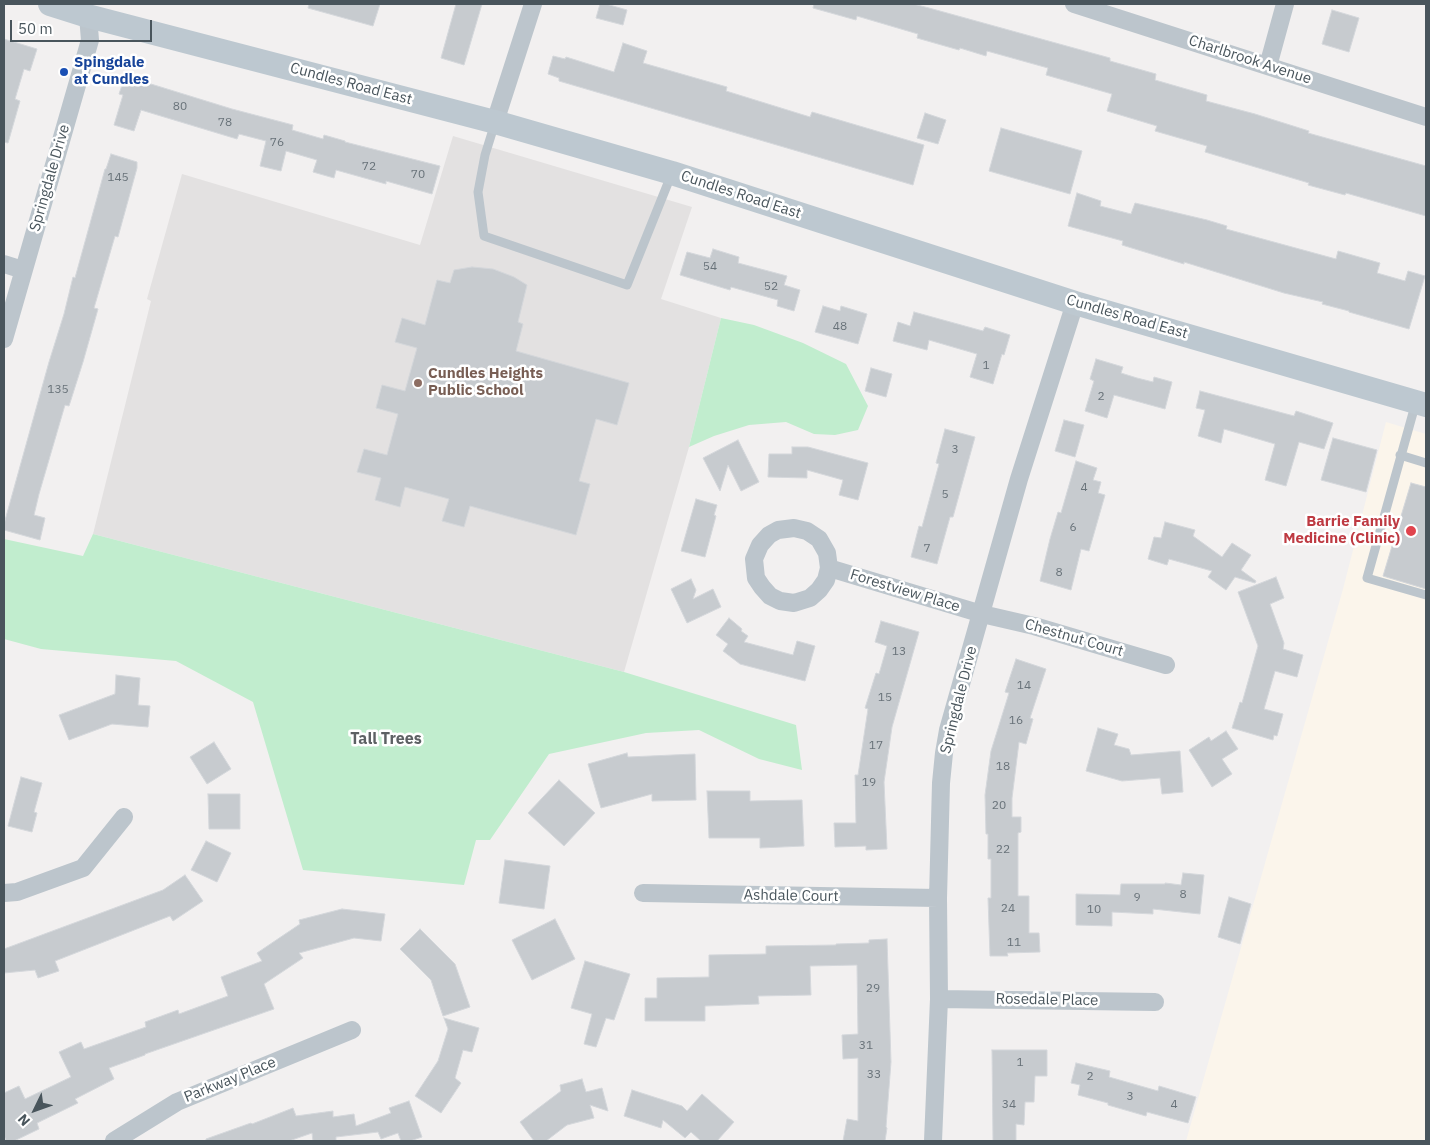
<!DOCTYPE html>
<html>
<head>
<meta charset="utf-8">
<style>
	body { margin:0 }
	#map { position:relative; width:1430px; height:1145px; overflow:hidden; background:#f2f0f0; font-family:"IBM Plex Sans",sans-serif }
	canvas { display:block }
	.frame { position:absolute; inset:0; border:5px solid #49555c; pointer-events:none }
	.north { position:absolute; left:10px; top:1085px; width:50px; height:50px; -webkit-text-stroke:4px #fff; paint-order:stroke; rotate:228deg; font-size:14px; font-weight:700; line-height:20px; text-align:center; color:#49555c }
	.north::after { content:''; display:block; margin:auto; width:18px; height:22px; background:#49555c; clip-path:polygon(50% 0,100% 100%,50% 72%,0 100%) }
	.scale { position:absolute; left:10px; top:20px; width:142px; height:22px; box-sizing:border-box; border:2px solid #49555c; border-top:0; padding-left:6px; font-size:15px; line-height:18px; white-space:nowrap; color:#49555c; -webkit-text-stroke:4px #fff; paint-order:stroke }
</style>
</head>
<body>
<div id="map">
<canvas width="1430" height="1145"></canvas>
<div class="frame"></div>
<div class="north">N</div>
<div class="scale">50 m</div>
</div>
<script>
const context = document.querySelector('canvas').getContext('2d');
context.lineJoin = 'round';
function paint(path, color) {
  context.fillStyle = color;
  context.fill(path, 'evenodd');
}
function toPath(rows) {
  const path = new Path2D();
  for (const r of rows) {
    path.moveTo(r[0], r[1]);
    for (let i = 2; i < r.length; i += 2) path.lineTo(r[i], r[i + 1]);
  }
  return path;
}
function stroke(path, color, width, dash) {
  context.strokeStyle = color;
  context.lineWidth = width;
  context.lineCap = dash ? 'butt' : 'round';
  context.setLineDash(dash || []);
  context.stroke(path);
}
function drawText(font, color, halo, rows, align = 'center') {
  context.font = font + ' "IBM Plex Sans",sans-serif';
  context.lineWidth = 5;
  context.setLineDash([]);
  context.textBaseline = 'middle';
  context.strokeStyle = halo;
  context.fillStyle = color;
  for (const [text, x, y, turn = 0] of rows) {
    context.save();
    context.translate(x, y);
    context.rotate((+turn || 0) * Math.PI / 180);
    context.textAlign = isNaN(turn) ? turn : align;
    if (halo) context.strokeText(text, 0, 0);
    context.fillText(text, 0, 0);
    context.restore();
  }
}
const commercial = toPath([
	[1386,422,1426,434,1426,1141,1186,1141,1343,589]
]);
const education = toPath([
	[453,136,692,207,661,299,721,318,689,447,624,672,93,534,151,301,147,299,182,174,420,245]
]);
const green = toPath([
	[721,318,754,325,803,343,846,364,868,406,858,430,835,435,814,434,786,422,749,425,714,436,689,447],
	[93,534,624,672,796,725,802,770,759,759,699,730,646,733,549,754,490,840,476,840,464,885,303,870,253,702,176,661,41,649,4,639,4,539,83,556]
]);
const building = toPath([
	[309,4,380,4,373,26,308,8,309,4],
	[456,4,482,4,464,65,441,58,456,4],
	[600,4,606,4,627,10,623,25,596,18,600,4],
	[814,4,913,4,929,8,1110,58,1110,61,1156,74,1155,80,1207,95,1206,101,1255,114,1309,131,1308,133,1426,166,1426,216,1346,193,1345,195,1308,185,1309,183,1205,152,1207,146,1155,131,1157,126,1107,111,1112,94,1046,75,1048,68,987,51,986,56,960,48,959,50,917,38,918,34,857,16,856,20,813,8,814,4],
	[1332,10,1359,18,1349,52,1322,44,1332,10],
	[4,39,37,49,30,71,24,69,15,99,20,101,8,143,4,142,4,39],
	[623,43,647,51,643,63,727,87,726,91,810,117,812,112,924,145,913,185,559,81,559,78,548,74,553,56,565,59,566,57,614,72,623,43],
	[125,76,232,109,293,125,292,130,323,139,324,135,345,141,345,142,440,166,432,194,386,181,386,184,336,170,334,178,313,172,317,160,286,151,281,171,260,166,266,141,239,134,237,139,141,110,134,131,114,125,123,95,119,94,125,76],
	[925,113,946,120,938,144,917,138,925,113],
	[1001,128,1082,151,1070,194,989,171,1001,128],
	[111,154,137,162,137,168,118,237,115,236,94,308,98,309,83,362,69,406,65,405,39,494,34,515,45,518,40,540,4,530,4,524,49,362,64,314,73,277,75,278,105,169,106,169,111,154],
	[1077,193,1101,201,1100,206,1131,214,1135,203,1207,220,1227,226,1226,229,1336,259,1338,251,1380,263,1377,273,1405,281,1408,271,1425,276,1409,329,1349,312,1349,311,1322,304,1323,302,1284,293,1184,262,1184,264,1122,245,1123,241,1068,226,1077,193],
	[713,249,739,257,738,263,787,276,784,285,800,290,794,311,777,306,778,300,731,287,730,290,680,275,687,252,710,258,713,249],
	[472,267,493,269,514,277,527,285,518,322,523,324,516,351,629,383,617,425,596,419,579,481,590,484,576,535,470,506,464,527,442,521,449,499,405,487,400,507,375,500,381,478,357,472,364,449,387,455,398,414,376,408,382,385,405,391,417,348,395,342,402,318,425,325,437,280,450,283,454,270,472,267],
	[823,306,840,311,841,306,867,314,858,344,815,332,823,306],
	[914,312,983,331,985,327,1010,335,1004,355,1002,354,993,384,970,377,977,354,929,340,927,350,893,341,898,322,910,326,914,312],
	[1096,359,1123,367,1121,373,1137,378,1153,382,1154,377,1172,382,1165,409,1114,395,1107,418,1085,411,1094,381,1090,379,1096,359],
	[871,368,892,374,886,397,865,391,871,368],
	[1200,391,1294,416,1296,411,1333,423,1324,449,1299,442,1286,486,1265,480,1275,444,1224,429,1221,443,1198,436,1205,410,1196,408,1200,391],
	[1064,420,1084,425,1075,457,1055,451,1064,420],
	[945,429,975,437,953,517,950,517,937,564,911,557,919,526,922,527,939,464,936,463,945,429],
	[1333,438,1377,450,1366,492,1321,480,1333,438],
	[738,440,759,482,741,491,728,465,720,491,703,458,738,440],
	[792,447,808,447,868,463,858,500,839,495,843,480,807,470,807,478,768,477,769,454,792,454,792,447],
	[1076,461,1097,468,1093,480,1101,482,1098,493,1105,495,1089,551,1081,549,1071,590,1040,581,1050,539,1058,512,1061,513,1076,461],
	[1411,483,1426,487,1426,589,1383,576,1411,483],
	[696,499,717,505,714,515,716,516,705,557,681,551,696,499],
	[1165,522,1195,530,1193,536,1222,557,1232,543,1251,555,1241,570,1256,581,1255,583,1235,577,1226,590,1208,577,1212,571,1169,559,1167,565,1148,559,1154,537,1161,538,1165,522],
	[1276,577,1284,598,1270,604,1284,643,1283,649,1303,655,1297,677,1275,671,1264,709,1283,714,1277,736,1274,735,1273,740,1232,728,1240,702,1242,703,1258,646,1238,592,1276,577],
	[691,579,696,590,693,599,713,589,721,607,687,623,671,589,691,579],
	[729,618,742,629,741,631,748,636,744,642,793,655,797,641,815,646,805,681,740,664,723,651,728,644,716,635,729,618],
	[881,621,919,632,892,727,884,782,887,849,866,850,866,846,835,847,834,823,856,823,855,775,858,775,868,709,865,708,876,673,879,674,887,646,875,642,881,621],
	[1016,659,1046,669,1030,718,1033,719,1026,744,1019,742,1012,798,1012,817,1021,817,1021,832,1018,833,1018,896,1029,896,1029,933,1039,933,1040,952,1007,953,1008,956,990,956,988,898,991,898,991,859,988,859,988,834,986,834,985,795,991,751,1009,693,1005,692,1016,659],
	[116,675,140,678,138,705,150,706,148,727,112,724,69,740,59,715,115,694,116,675],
	[1098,728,1118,734,1114,745,1129,749,1131,755,1180,751,1183,792,1162,794,1160,778,1122,781,1086,771,1098,728],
	[1226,731,1238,749,1222,759,1232,774,1212,787,1189,750,1209,737,1211,741,1226,731],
	[214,742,231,769,207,784,190,757,214,742],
	[627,753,628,757,695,754,696,800,652,801,652,794,601,808,588,764,627,753],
	[21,777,42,783,34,812,37,813,32,832,8,826,21,777],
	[559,780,595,813,564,846,528,813,559,780],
	[707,791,750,791,750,801,802,800,804,846,760,848,760,838,709,838,707,791],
	[208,794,240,794,240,829,209,829,208,794],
	[206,841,231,853,217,882,191,870,206,841],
	[505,860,550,866,544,909,499,903,505,860],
	[1183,873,1204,875,1200,914,1153,909,1153,914,1112,912,1112,926,1076,925,1076,894,1120,895,1121,884,1165,884,1165,883,1181,885,1183,873],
	[185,875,203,901,173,921,170,916,55,961,59,971,38,978,35,970,4,973,4,949,163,890,185,875],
	[1229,897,1251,904,1240,944,1218,937,1229,897],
	[342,909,385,914,381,941,354,938,299,953,303,958,264,984,274,1009,145,1054,145,1055,109,1068,114,1079,75,1099,78,1103,37,1123,39,1129,14,1141,6,1141,4,1135,4,1093,19,1086,25,1099,71,1077,59,1052,81,1042,84,1049,146,1027,145,1022,178,1010,179,1014,228,996,221,977,262,961,257,953,300,924,299,920,342,909],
	[555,919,575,959,532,980,512,940,555,919],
	[420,929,455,964,470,1007,443,1016,431,980,400,949,420,929],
	[887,939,891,1062,886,1127,887,1128,885,1141,843,1141,847,1119,858,1121,858,1058,843,1059,842,1035,858,1034,857,965,810,966,811,995,758,996,759,1004,705,1006,705,1021,645,1021,645,998,657,998,657,978,709,977,709,955,766,954,766,946,836,945,836,944,869,943,869,940,887,939],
	[585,961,630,974,614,1020,606,1018,596,1047,584,1044,592,1014,571,1008,585,961],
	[444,1018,479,1028,472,1052,463,1050,455,1078,461,1083,441,1113,415,1096,438,1061,448,1029,444,1018],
	[992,1050,1047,1050,1047,1076,1035,1076,1034,1102,1025,1102,1024,1125,1016,1124,1016,1141,993,1141,992,1050],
	[1076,1063,1110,1071,1109,1077,1158,1091,1159,1086,1196,1097,1188,1123,1147,1112,1146,1116,1108,1105,1108,1103,1078,1095,1080,1085,1071,1083,1076,1063],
	[582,1079,586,1092,602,1088,608,1111,590,1105,594,1118,567,1125,546,1141,534,1141,520,1122,561,1091,560,1085,582,1079],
	[632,1090,682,1106,687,1111,702,1094,734,1122,717,1141,701,1141,691,1132,685,1138,663,1120,661,1128,624,1116,632,1090],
	[409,1101,422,1137,410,1141,401,1141,398,1133,381,1139,378,1132,336,1137,336,1141,313,1141,312,1133,289,1141,206,1141,206,1139,251,1123,252,1124,293,1108,296,1116,333,1111,333,1117,354,1114,356,1126,391,1113,389,1108,409,1101]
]);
const lane = toPath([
	[495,123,485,155,478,192,484,236,627,285,672,173],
	[1416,402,1367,578,1426,595],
	[1400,455,1426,463]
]);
const street = toPath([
	[1074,4,1426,117],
	[1268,66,1285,4],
	[495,122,533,4],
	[4,264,23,270],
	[4,339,90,40,88,16],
	[829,568,827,553,819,539,807,531,794,528,778,530,769,535,760,545,754,559,756,578,762,587,770,596,780,601,794,603,810,598,819,590,826,580,829,568,982,614,1034,626,1166,665],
	[4,893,17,892,83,868,124,817],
	[643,893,938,898],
	[939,999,1155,1002],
	[114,1141,177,1102,352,1030],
	[933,1141,939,999,938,898,941,783,944,753,948,730,1019,479,1075,303]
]);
const secondary = toPath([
	[50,4,88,16,495,122,672,173,1075,303,1426,405]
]);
const markers = [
	[64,72,5,"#1a4fb4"],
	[418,383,5,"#8d6e63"],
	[1411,531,6,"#e0444e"]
];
const numberNames = [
	["80",180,107],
	["78",225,123],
	["76",277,143],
	["72",369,167],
	["70",418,175],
	["145",118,178],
	["54",710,267],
	["52",771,287],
	["48",840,327],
	["1",986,366],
	["135",58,390],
	["2",1101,397],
	["3",955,450],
	["4",1084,488],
	["5",945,495],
	["6",1073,528],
	["7",927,549],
	["8",1059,573],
	["13",899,652],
	["14",1024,686],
	["15",885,698],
	["16",1016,721],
	["17",876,746],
	["18",1003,767],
	["19",869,783],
	["20",999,806],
	["22",1003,850],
	["8",1183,895],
	["9",1137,898],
	["24",1008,909],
	["10",1094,910],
	["11",1014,943],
	["29",873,989],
	["31",866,1046],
	["1",1020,1063],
	["33",874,1075],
	["2",1090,1077],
	["3",1130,1097],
	["34",1009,1105],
	["4",1174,1105]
];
const streetNames = [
	["Charlbrook Avenue",1250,60,18],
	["Cundles Road East",351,84,15],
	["Springdale Drive",50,178,-74],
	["Cundles Road East",741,195,18],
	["Cundles Road East",1127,317,16],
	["Forestview Place",905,591,17],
	["Chestnut Court",1074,638,16],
	["Springdale Drive",959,700,-76],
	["Ashdale Court",791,896,1],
	["Rosedale Place",1047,1000,1],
	["Parkway Place",230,1080,-22]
];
const transitNames = [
	["Spingdale",74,63],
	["at Cundles",74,80]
];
const educationNames = [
	["Cundles Heights",428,374],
	["Public School",428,391]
];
const healthNames = [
	["Barrie Family",1400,522],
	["Medicine (Clinic)",1400,539]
];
const neighbourhoodNames = [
	["Tall Trees",386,739]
];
paint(commercial, '#fbf5eb');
paint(education, '#e3e1e1');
paint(green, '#c1edce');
paint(building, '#c7cbcf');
stroke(building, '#d4d7db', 1);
stroke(lane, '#bcc5cc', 9);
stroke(street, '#bcc5cc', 18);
stroke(secondary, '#bdc8d0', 24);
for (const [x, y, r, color] of markers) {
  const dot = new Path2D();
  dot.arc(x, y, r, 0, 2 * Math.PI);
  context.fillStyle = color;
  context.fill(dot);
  stroke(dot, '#fff', 2);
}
drawText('12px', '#687279', null, numberNames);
drawText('15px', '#49555c', '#fff', streetNames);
drawText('bold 15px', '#164399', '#fff', transitNames, 'left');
drawText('bold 15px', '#785e54', '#fff', educationNames, 'left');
drawText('bold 15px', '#be3a42', '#fff', healthNames, 'right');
drawText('bold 16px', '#5d6164', '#fff', neighbourhoodNames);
</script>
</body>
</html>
